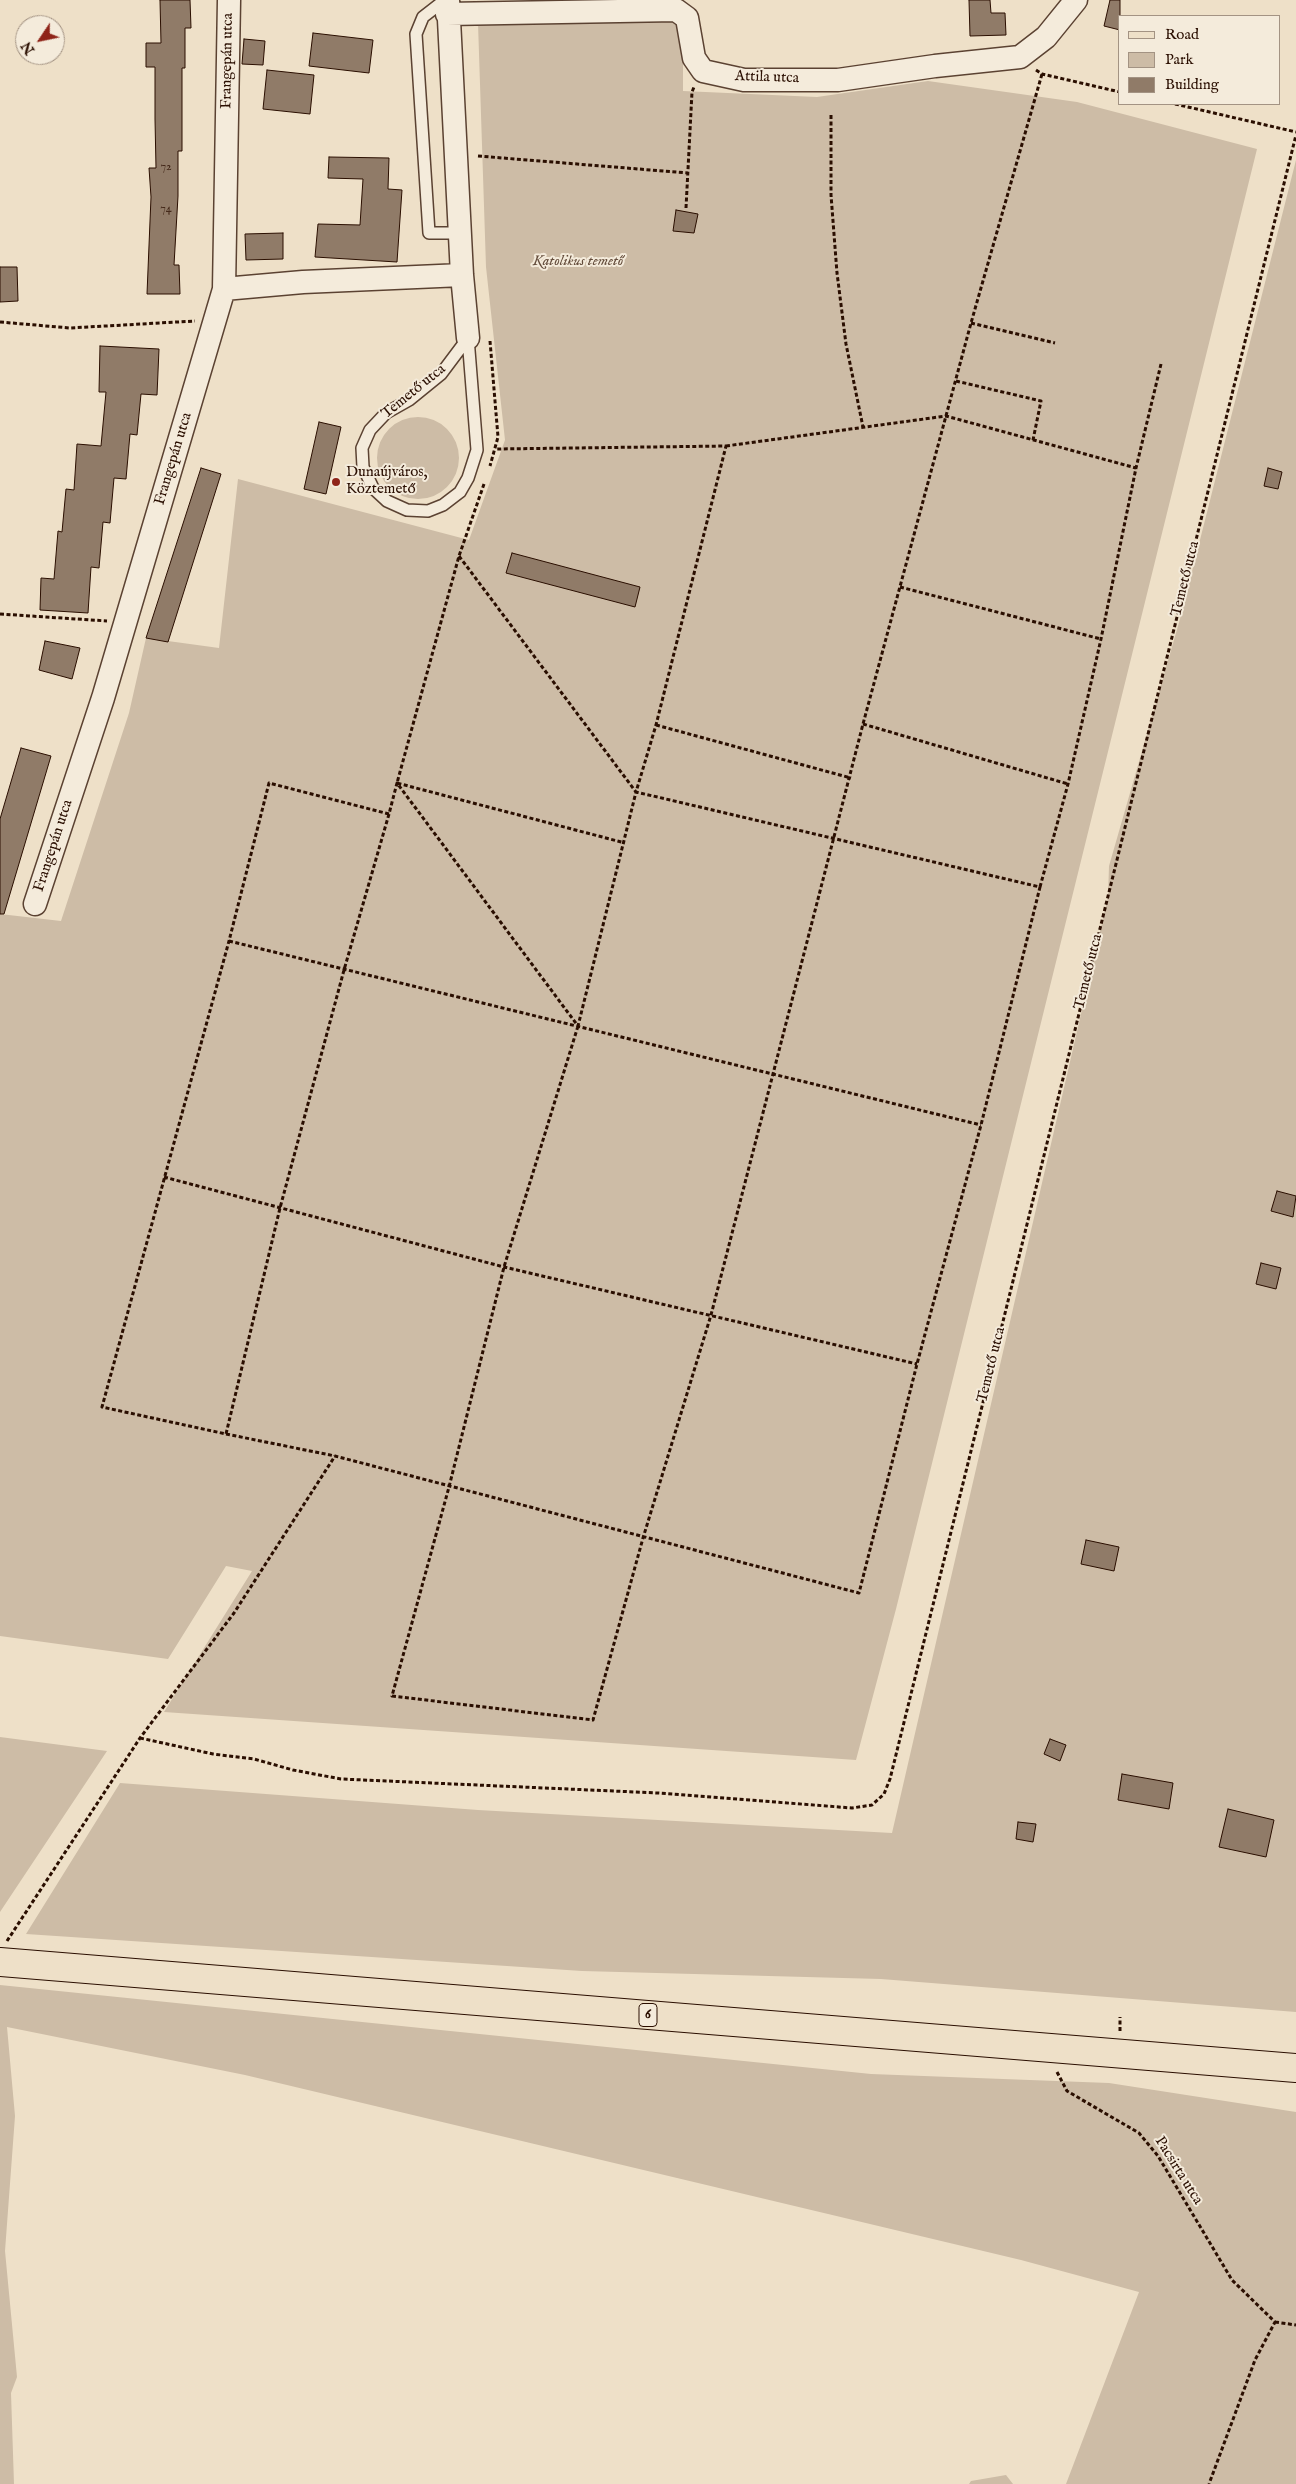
<!DOCTYPE html>
<html>
<head>
<meta charset="utf-8">
<style>
	body { margin:0 }
	#map { position:relative; width:1296px; height:2484px; overflow:hidden; background:#eee0c8; font-family:"IM FELL English",serif }
	canvas { display:block }
	.legend { position:absolute; left:1118px; top:15px; width:162px; height:90px; box-sizing:border-box; background:#f4ebdb; border:1px solid #a39383; margin:0; padding:6px 9px; list-style:none; font-size:15px; color:#2a0e00 }
	.legend li { display:flex; align-items:center; gap:10px; height:25px }
	.legend b { width:25px; border:1px solid #a39383 }
	.north { position:absolute; left:15px; top:15px; width:50px; height:50px; box-sizing:border-box; background:#f4ebdb; border:1px solid #a39383; border-radius:50%; rotate:236deg; font-size:14px; font-weight:700; line-height:20px; text-align:center; color:#2a0e00 }
	.north::after { content:''; display:block; margin:auto; width:18px; height:22px; background:#8f2418; clip-path:polygon(50% 0,100% 100%,50% 72%,0 100%) }
</style>
</head>
<body>
<div id="map">
<canvas width="1296" height="2484"></canvas>
<ul class="legend">
<li><b style="height:6px;background:#eee0c8"></b>Road</li>
<li><b style="height:14px;background:#cdbca6"></b>Park</li>
<li><b style="height:14px;background:#907b68"></b>Building</li>
</ul>
<div class="north">N</div>
</div>
<script>
const context = document.querySelector('canvas').getContext('2d');
context.lineJoin = 'round';
function paint(path, color) {
  context.fillStyle = color;
  context.fill(path, 'evenodd');
}
function toPath(rows) {
  const path = new Path2D();
  for (const r of rows) {
    if (r.length === 3) {
      path.moveTo(r[0] + r[2], r[1]);
      path.arc(r[0], r[1], r[2], 0, 2 * Math.PI);
      continue;
    }
    path.moveTo(r[0], r[1]);
    for (let i = 2; i < r.length; i += 2) path.lineTo(r[i], r[i + 1]);
  }
  return path;
}
function stroke(path, color, width, dash) {
  context.strokeStyle = color;
  context.lineWidth = width;
  context.lineCap = dash ? 'butt' : 'round';
  context.setLineDash(dash || []);
  context.stroke(path);
}
function drawText(font, color, halo, rows, align = 'center') {
  context.font = font + ' "IM FELL English",serif';
  context.lineWidth = 4;
  context.setLineDash([]);
  context.textBaseline = 'middle';
  context.strokeStyle = halo;
  context.fillStyle = color;
  for (const [text, x, y, turn = 0] of rows) {
    context.save();
    context.translate(x, y);
    context.rotate((+turn || 0) * Math.PI / 180);
    context.textAlign = isNaN(turn) ? turn : align;
    if (halo) context.strokeText(text, 0, 0);
    context.fillText(text, 0, 0);
    context.restore();
  }
}
const green = toPath([
	[674,20,683,31,683,91,817,97,928,81,1077,102,1257,149,896,1609,856,1760,164,1712,252,1571,226,1566,168,1659,0,1636,0,914,61,921,129,713,146,638,219,648,238,479,469,540,505,440,486,267,478,23],
	[1296,160,1296,2012,881,1979,582,1971,26,1934,120,1783,478,1810,892,1833,1108,897,1109,866,1180,619],
	[418,458,41],
	[0,1737,107,1751,0,1912],
	[0,1985,871,2074,1109,2083,1296,2112,1296,2484,1066,2484,1139,2292,1021,2260,245,2075,7,2027,15,2116,5,2251,17,2377,11,2393,14,2484,0,2484],
	[1006,2475,1013,2484,969,2484,971,2481]
]);
const building = toPath([
	[160,0,190,0,191,28,185,28,185,68,182,68,182,151,178,151,178,196,174,265,179,265,180,294,147,294,151,197,149,168,156,168,155,119,155,67,146,67,146,43,161,43,160,0],
	[969,0,990,0,991,13,1005,13,1006,35,970,36,969,0],
	[1110,0,1120,0,1120,30,1104,26,1110,0],
	[313,33,373,40,369,73,309,66,313,33],
	[244,39,265,41,263,65,242,64,244,39],
	[267,70,314,75,310,114,263,109,267,70],
	[329,157,389,158,388,189,402,190,397,262,315,257,318,224,360,225,363,179,328,178,329,157],
	[676,210,698,214,694,233,673,231,676,210],
	[283,233,283,259,246,260,245,234,283,233],
	[0,267,17,267,18,301,0,302,0,267],
	[100,346,159,349,157,395,141,394,137,435,130,434,126,479,114,478,110,523,103,522,99,568,91,567,88,613,40,610,41,578,54,579,58,531,62,532,66,489,74,490,77,444,101,446,106,392,99,392,100,346],
	[319,422,341,427,326,494,304,489,319,422],
	[201,468,221,474,168,642,146,638,201,468],
	[1268,468,1282,472,1278,489,1264,486,1268,468],
	[512,553,640,587,635,607,506,573,512,553],
	[45,641,80,648,72,679,39,670,45,641],
	[21,748,51,756,4,914,0,914,0,819,21,748],
	[1277,1191,1296,1196,1293,1217,1271,1211,1277,1191],
	[1261,1263,1281,1268,1276,1289,1256,1284,1261,1263],
	[1086,1540,1119,1547,1114,1571,1081,1564,1086,1540],
	[1050,1739,1066,1745,1060,1761,1044,1754,1050,1739],
	[1122,1774,1173,1783,1169,1809,1118,1800,1122,1774],
	[1228,1809,1274,1820,1266,1857,1219,1847,1228,1809],
	[1018,1822,1036,1824,1033,1842,1016,1839,1018,1822]
]);
const path = toPath([
	[1036,70,1042,74,1120,92],
	[1175,104,1296,132],
	[831,115,831,195,837,273,846,344,863,427],
	[478,156,688,173],
	[686,208,692,92,694,87],
	[0,322,70,328,195,321],
	[971,323,1055,343],
	[490,341,498,437,490,466],
	[956,381,1041,401,1033,440],
	[726,446,946,416,1136,468],
	[484,484,459,556,397,783,625,843],
	[900,587,1101,639],
	[0,614,107,621],
	[863,724,1068,784],
	[656,725,851,778],
	[389,814,269,783,229,941,102,1407,226,1434,280,1208,344,970,389,814,397,783,578,1026,636,792,459,556],
	[1040,887,1068,784,1101,639,1136,468,1161,364],
	[229,941,981,1125],
	[578,1026,504,1267,449,1487,392,1696,593,1720,643,1538,711,1315,863,724,971,323,1042,74],
	[164,1177,504,1267,917,1364],
	[226,1434,335,1456,859,1593,917,1364,981,1125,1040,887,636,792,656,725,726,446,496,449],
	[140,1738,213,1754,254,1759,293,1770,341,1779,658,1793,852,1808,872,1805,884,1794,890,1779,1296,135],
	[7,1941,140,1738,234,1613,335,1456],
	[1120,2031,1120,2017],
	[1057,2072,1067,2091,1139,2133,1158,2156,1232,2280,1275,2322,1255,2360,1209,2484],
	[1275,2322,1296,2325]
]);
const lane = toPath([
	[445,0,423,17,416,34,429,233,459,233],
	[468,338,477,450,468,478,460,492,443,505,428,511,407,510,387,501,373,488,363,467,362,448,370,430,386,413,409,400,441,374,468,338]
]);
const street = toPath([
	[448,0,462,275,468,338],
	[447,14,676,10,687,18,694,58,703,71,744,80,838,80,935,66,1020,57,1046,37,1076,0],
	[224,289,303,282,462,275],
	[35,904,103,698,224,289,229,0]
]);
const primary = toPath([
	[0,1962,1296,2068]
]);
const markers = [
	[336,482,5,"#8f2418"]
];
const numberNames = [
	["72",166,168],
	["74",166,210]
];
const shields = [
	[648,2015,18]
];
const shieldNames = [
	["6",648,2015]
];
const streetNames = [
	["Frangepán utca",228,61,-89],
	["Attila utca",767,78,2],
	["Temető utca",414,392,-39],
	["Frangepán utca",174,459,-73],
	["Temető utca",1186,579,-76],
	["Frangepán utca",54,846,-72],
	["Temető utca",1089,972,-76],
	["Temető utca",992,1365,-76],
	["Pacsirta utca",1178,2171,58]
];
const parkNames = [
	["Katolikus temető",578,262]
];
const poiNames = [
	["Dunaújváros,",346,473],
	["Köztemető",346,490]
];
paint(green, '#cdbca6');
paint(building, '#907b68');
stroke(building, '#2a0e00', 1);
stroke(lane, '#5b4232', 14);
stroke(street, '#5b4232', 25);
stroke(primary, '#2a0e00', 30);
stroke(path, '#2a0e00', 3, [4, 2.5]);
stroke(lane, '#f4ebdb', 11);
stroke(street, '#f4ebdb', 22);
stroke(primary, '#eee0c8', 28);
for (const [x, y, r, color] of markers) {
  const dot = new Path2D();
  dot.arc(x, y, r, 0, 2 * Math.PI);
  context.fillStyle = color;
  context.fill(dot);
  stroke(dot, '#f4ebdb', 2);
}
drawText('12px', '#44291a', null, numberNames);
for (const [x, y, w] of shields) {
  const box = new Path2D();
  box.roundRect(x - w / 2, y - 11.5, w, 23, 4);
  context.fillStyle = '#f4ebdb';
  context.fill(box);
  stroke(box, '#2a0e00', 1);
}
drawText('bold 14px', '#2a0e00', null, shieldNames);
drawText('15px', '#2a0e00', '#f4ebdb', streetNames);
drawText('italic 15px', '#634b3a', '#f4ebdb', parkNames);
drawText('15px', '#2a0e00', '#f4ebdb', poiNames, 'left');
</script>
</body>
</html>
